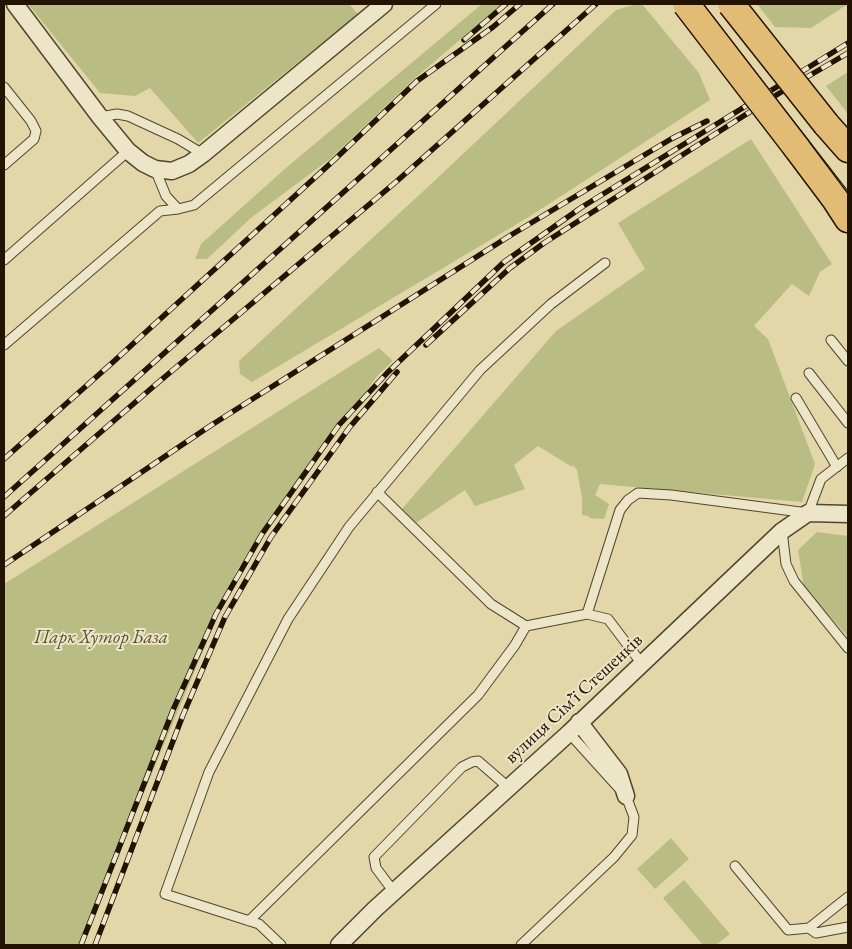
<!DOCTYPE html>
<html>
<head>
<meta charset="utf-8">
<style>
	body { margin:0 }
	#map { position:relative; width:852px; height:949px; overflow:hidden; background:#e3d7a9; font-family:"EB Garamond",serif }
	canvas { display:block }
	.frame { position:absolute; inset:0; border:5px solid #231302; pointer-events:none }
</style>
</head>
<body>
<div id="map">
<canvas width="852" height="949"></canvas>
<div class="frame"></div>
</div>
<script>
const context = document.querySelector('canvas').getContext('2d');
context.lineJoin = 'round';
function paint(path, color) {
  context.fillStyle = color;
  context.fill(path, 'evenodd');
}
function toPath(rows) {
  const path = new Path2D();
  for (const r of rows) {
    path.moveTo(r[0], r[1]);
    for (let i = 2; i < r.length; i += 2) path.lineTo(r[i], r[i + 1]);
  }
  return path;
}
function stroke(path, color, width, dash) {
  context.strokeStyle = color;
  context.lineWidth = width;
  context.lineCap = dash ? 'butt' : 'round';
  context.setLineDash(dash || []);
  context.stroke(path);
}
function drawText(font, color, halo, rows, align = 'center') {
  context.font = font + ' "EB Garamond",serif';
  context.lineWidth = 4;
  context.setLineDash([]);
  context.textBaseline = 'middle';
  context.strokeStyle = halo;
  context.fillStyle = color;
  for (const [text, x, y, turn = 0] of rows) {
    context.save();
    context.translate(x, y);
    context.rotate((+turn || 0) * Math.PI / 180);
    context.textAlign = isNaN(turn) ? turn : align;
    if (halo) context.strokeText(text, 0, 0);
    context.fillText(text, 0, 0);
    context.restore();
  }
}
const green = toPath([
	[28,4,349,4,358,14,198,143,150,88,135,96,100,93],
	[482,4,502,4,414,79,330,159,252,217,207,259,195,259,201,244,287,167],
	[636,4,642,4,699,73,710,100,527,218,252,382,240,374,239,361,431,184,616,10],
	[757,4,848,4,811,28,775,27],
	[848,72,848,114,826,86],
	[751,139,832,264,820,272,809,296,792,284,754,326,768,339,815,464,802,502,600,484,595,495,609,504,604,519,589,518,589,516,582,515,582,498,577,470,573,465,572,467,538,446,514,465,525,489,475,506,465,490,413,525,395,517,556,331,645,269,618,223],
	[379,348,393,361,378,375,237,570,80,945,4,945,4,584],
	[817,532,848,536,848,637,804,587,798,550],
	[671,838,689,859,655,889,637,869],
	[684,880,730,934,716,945,703,945,663,898]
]);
const lane = toPath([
	[4,87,31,121,36,131,34,139,4,165],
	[100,117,117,114,128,116,178,139,203,154],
	[155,169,166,196,178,209,194,205,436,4],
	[4,260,128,151],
	[831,340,848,361],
	[4,345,160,211,178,209],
	[809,373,848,423],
	[796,398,837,467],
	[377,492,491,604,526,626,587,614,608,619,642,664],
	[782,531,786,564,794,581,848,648],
	[587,614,620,510,628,500,638,493,671,495,808,513,821,479,848,458],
	[735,866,788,930,809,928],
	[394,892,376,868,374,857,462,767,472,762,478,761,508,787],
	[848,897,809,928,816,933,848,927],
	[249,921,478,695,515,645,526,626],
	[281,945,259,924,165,894,209,772,288,619,349,527,480,370,551,304,605,263],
	[521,945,614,857,632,835,634,817,626,796,569,733]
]);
const street = toPath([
	[15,4,100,117,128,151,143,163,155,169,172,171,189,164,203,154,384,4],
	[579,722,619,774,626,796],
	[339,945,375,909,569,733,782,531,808,513,848,514]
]);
const primary = toPath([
	[826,124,848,149],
	[796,147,835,199,848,219]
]);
const tram = toPath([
	[703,4,848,191]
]);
const rail = toPath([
	[464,40,506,4],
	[426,345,510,268,544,243,778,94,848,53],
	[4,459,112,363,332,162,417,81,493,27,520,4],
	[4,497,553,4],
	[4,516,154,386,397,181,596,4],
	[4,565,210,426,511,235,671,139,707,121],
	[81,945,173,710,216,614,262,534,339,425,388,372,504,262,582,207,848,43],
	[95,945,183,715,225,617,271,537,349,428,397,372]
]);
const primaryBridge = toPath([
	[686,4,796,147],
	[731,4,826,124]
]);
const parkNames = [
	["Парк Хутор База",101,638]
];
const streetNames = [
	["вулиця Сімʼї Стешенків",574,699,-43]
];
paint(green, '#b9bd84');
stroke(lane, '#53442c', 11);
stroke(street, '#53442c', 19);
stroke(primary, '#231302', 29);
stroke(lane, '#ede5c7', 9);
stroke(street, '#ede5c7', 16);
stroke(primary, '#e2bc74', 26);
stroke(tram, '#231302', 1);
stroke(rail, '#231302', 5.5);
stroke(rail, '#ede5c7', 4, [11]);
stroke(primaryBridge, '#231302', 29, []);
stroke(primaryBridge, '#e2bc74', 26);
drawText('italic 19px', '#584e30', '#ede5c7', parkNames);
drawText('19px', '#231302', '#ede5c7', streetNames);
</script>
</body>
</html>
